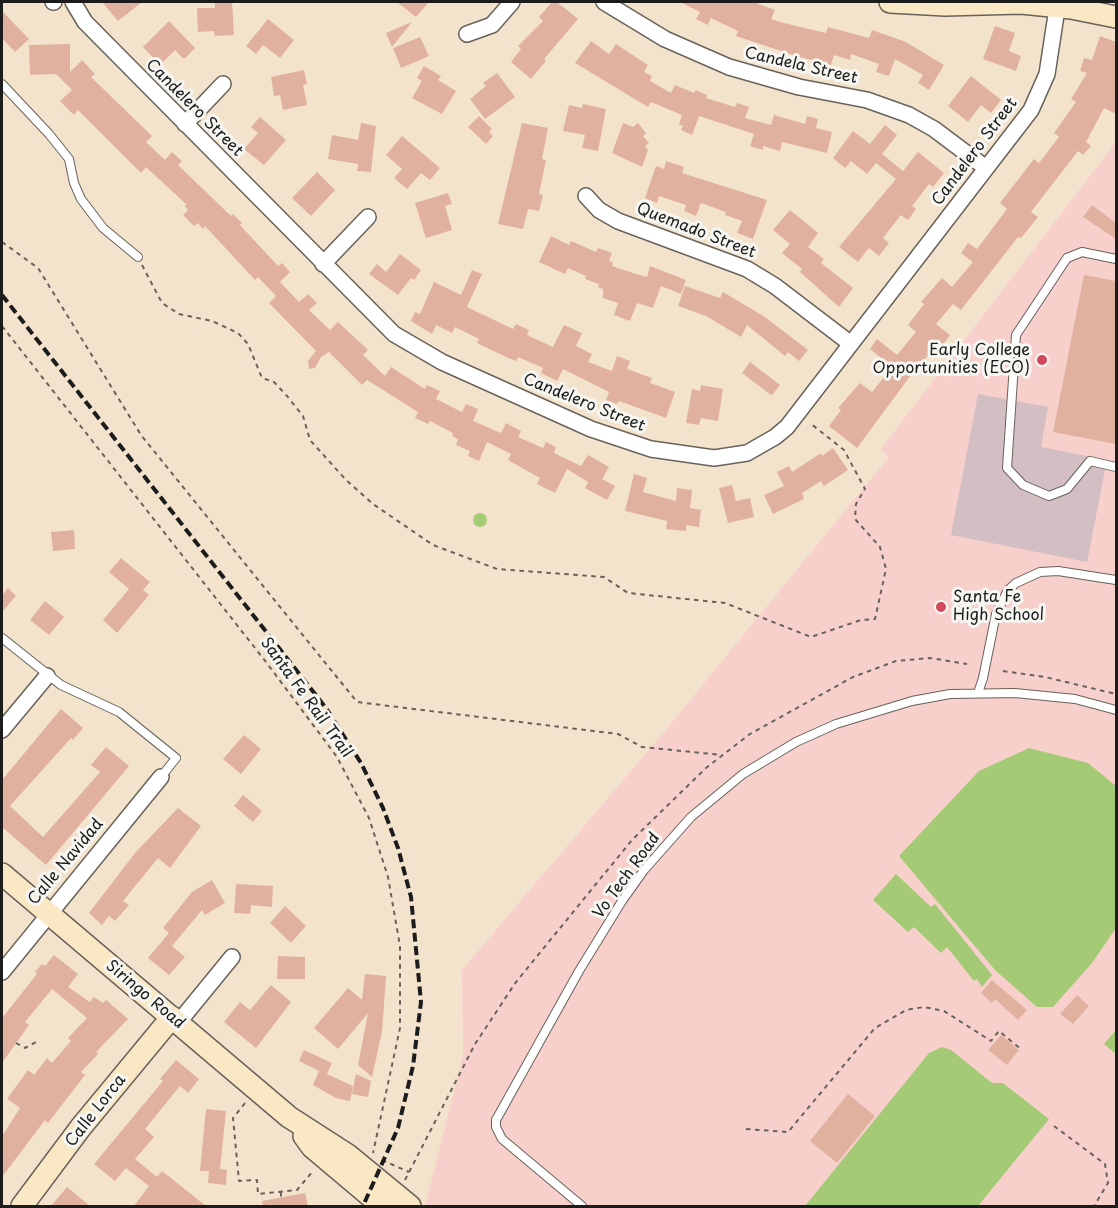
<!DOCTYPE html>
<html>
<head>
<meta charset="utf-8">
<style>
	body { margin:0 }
	#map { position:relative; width:1118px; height:1208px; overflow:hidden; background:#f4e3cc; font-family:"Playpen Sans",sans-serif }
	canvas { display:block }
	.frame { position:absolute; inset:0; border:3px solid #1c1c1c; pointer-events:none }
</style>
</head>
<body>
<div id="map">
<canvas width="1118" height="1208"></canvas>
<div class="frame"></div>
</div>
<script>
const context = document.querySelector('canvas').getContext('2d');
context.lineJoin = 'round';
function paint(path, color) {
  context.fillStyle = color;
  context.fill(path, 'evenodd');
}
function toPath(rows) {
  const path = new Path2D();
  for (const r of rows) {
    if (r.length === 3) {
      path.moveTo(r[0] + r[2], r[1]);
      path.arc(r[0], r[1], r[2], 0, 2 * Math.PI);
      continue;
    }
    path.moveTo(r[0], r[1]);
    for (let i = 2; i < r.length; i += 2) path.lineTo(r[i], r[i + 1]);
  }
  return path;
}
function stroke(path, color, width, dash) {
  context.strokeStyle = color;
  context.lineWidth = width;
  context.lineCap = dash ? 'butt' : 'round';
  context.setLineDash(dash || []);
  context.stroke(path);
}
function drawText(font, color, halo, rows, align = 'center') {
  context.font = font + ' "Playpen Sans",sans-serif';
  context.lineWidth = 6;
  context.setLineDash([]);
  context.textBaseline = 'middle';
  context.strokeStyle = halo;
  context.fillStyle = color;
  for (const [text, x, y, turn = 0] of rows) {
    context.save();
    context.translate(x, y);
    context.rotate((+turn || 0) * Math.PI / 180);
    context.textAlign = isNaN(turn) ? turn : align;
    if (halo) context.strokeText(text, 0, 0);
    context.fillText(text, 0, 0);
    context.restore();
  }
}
const built = toPath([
	[1116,142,1116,1206,425,1206,463,1056,462,970,669,726,889,457,880,450]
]);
const industrial = toPath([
	[978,394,1048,407,1041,447,1107,460,1087,562,951,535]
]);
const green = toPath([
	[480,520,7],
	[1029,748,1088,763,1116,786,1116,928,1092,963,1053,1007,1037,1007,995,970,899,856,979,771],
	[896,874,931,907,935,904,992,975,982,987,977,979,974,981,947,947,941,953,914,927,908,932,873,900],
	[1116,1030,1116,1054,1104,1044],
	[942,1047,951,1050,992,1083,1003,1083,1049,1119,978,1206,805,1206,929,1053]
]);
const building = toPath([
	[102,2,142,2,118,21],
	[215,2,232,2,234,35,215,36,214,31,198,32,197,8,215,8],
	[397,2,429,2,416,17],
	[552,2,557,2,578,19,544,59,546,61,531,79,511,62,521,49,518,46,543,21,539,17],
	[680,2,753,2,775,10,771,19,784,23,826,33,828,27,869,38,872,30,906,42,944,65,929,90,918,83,923,75,895,59,889,76,876,72,879,64,851,54,850,60,834,55,831,65,796,56,736,36,738,31,711,18,708,25,696,19,700,12],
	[2,11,29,39,15,52,2,38],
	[268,19,294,40,280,58,263,45,256,54,246,46],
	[169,21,195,48,184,59,175,50,160,65,143,47],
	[412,22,392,47,386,33],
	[995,26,1015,33,1009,51,1021,56,1016,71,983,59],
	[1100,36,1116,42,1116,114,1104,108,1086,142,1091,146,1083,155,1078,151,1031,212,1038,217,1021,238,1018,237,961,310,953,304,936,324,950,335,939,350,935,347,908,379,857,448,829,426,841,410,838,408,860,383,872,392,892,367,870,349,877,339,897,355,916,332,908,325,924,304,921,302,942,278,952,287,973,262,961,253,968,243,977,249,1007,209,1000,203,1034,159,1039,163,1059,137,1054,133,1076,102,1071,99,1087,73,1080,71,1084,58,1092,60],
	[420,37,429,56,401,68,393,48],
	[591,41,609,54,616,44,648,65,644,72,652,76,650,81,671,93,675,85,694,93,696,90,707,95,706,98,735,107,737,103,749,107,745,118,771,125,774,115,805,124,807,116,818,119,816,128,832,132,827,153,782,142,780,151,763,146,763,150,750,146,754,134,699,116,692,135,681,130,683,126,679,124,682,115,651,102,648,107,575,63],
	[70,44,70,72,82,60,95,74,91,77,152,136,146,142,165,160,172,152,182,161,178,165,231,216,233,214,242,223,240,225,278,266,282,263,290,272,280,282,299,302,308,294,317,303,309,310,330,330,338,322,368,350,363,355,385,376,391,367,425,389,427,385,440,391,436,399,462,412,466,404,478,409,473,421,501,433,506,423,521,431,518,437,543,448,546,442,556,447,554,453,581,466,588,455,609,467,602,479,615,486,607,500,585,488,588,482,567,469,555,493,537,484,540,478,508,460,511,454,487,442,479,461,468,456,470,451,456,445,458,439,452,436,453,433,430,421,428,424,415,418,418,412,367,380,362,385,329,352,321,357,315,368,309,369,308,361,316,351,269,303,276,296,258,277,255,280,205,226,203,229,198,223,194,226,183,215,188,210,185,206,186,204,146,167,141,173,78,110,74,115,60,101,72,90,56,74,30,75,29,45],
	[424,66,441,76,438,80,456,91,442,114,412,98,422,81,417,78],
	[304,70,307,84,303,85,307,105,283,110,280,95,274,96,271,77],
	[497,73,515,97,485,119,470,99,486,86,483,83],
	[971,76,1001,100,991,113,981,105,968,122,948,106],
	[583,104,606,109,598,151,582,148,585,135,563,131,569,105,582,108],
	[479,116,492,129,489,132,493,136,486,144,468,127],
	[260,117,286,140,264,165,244,149,258,133,251,127],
	[361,123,376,126,371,172,357,171,358,164,328,159,332,135,358,140],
	[522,123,548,128,542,159,546,160,539,194,543,195,539,211,528,209,523,229,498,224],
	[623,123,633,127,638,123,646,133,643,136,649,143,645,146,648,150,642,167,612,153],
	[885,125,897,135,882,154,903,171,918,152,944,173,933,187,929,184,912,206,916,209,908,220,901,215,883,238,889,243,879,256,869,248,858,262,839,247,896,179,876,163,867,174,851,161,845,168,833,158,853,131,870,144],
	[402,136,440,168,430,180,421,173,407,189,394,178,402,169,386,155],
	[666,161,684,167,682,173,767,200,753,239,737,233,742,221,725,215,726,212,701,203,696,216,684,211,686,205,659,196,657,203,645,198,656,166,664,169],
	[317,172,335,190,311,216,292,198],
	[448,193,452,204,445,206,452,230,426,238,415,203],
	[1092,205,1116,223,1116,239,1083,217],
	[790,210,818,233,808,247,824,259,821,263,853,288,839,307,800,272,802,269,782,253,790,244,773,230],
	[551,236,569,245,571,241,596,252,598,248,612,253,609,261,613,262,612,266,633,273,647,277,650,266,686,280,681,294,661,286,653,308,637,303,630,321,614,315,618,303,603,298,603,289,598,287,599,284,585,279,586,276,568,268,565,274,539,262],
	[400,254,421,270,414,280,411,278,398,295,369,274,377,264,386,272],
	[472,270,482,274,467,307,513,329,516,324,529,330,527,335,553,347,564,325,582,333,576,346,592,354,588,362,612,371,617,356,630,361,627,369,652,378,650,383,675,392,666,418,619,401,617,404,606,400,609,392,563,369,557,381,541,373,543,368,518,357,516,361,506,357,477,343,479,339,455,327,452,333,436,325,432,334,411,321,415,312,420,314,434,282,461,295],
	[1084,275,1116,281,1116,444,1053,432],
	[685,286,720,298,723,292,765,317,808,350,799,361,788,352,785,356,747,325,741,337,706,316,678,306],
	[750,362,780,385,773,394,771,395,742,373],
	[701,385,723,389,718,421,701,418,699,425,686,423,692,389,700,391],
	[833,448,848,470,824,486,821,481,802,493,804,499,773,514,764,495,784,486,777,472,789,466,792,472,821,453,822,456],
	[634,474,647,478,643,492,676,501,677,488,692,490,690,508,701,510,699,527,686,525,686,531,666,529,667,521,625,511],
	[732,485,736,501,750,498,754,517,728,523,719,488],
	[74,530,75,549,53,551,51,532],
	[121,558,150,582,143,590,149,595,117,633,103,620,129,589,109,572],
	[8,588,16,596,2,612,2,595],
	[45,601,64,617,49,635,30,620],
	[61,709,83,728,73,740,71,738,10,806,43,837,100,772,91,765,106,747,129,766,46,865,2,827,2,780],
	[244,735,261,749,241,774,223,759],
	[243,795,262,811,253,822,234,806],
	[178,808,201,826,170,868,158,858,123,901,129,905,115,921,109,916,102,925,89,913,135,853],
	[212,880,225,903,205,915,202,910,172,946,185,957,169,975,148,958,169,933,163,928,192,892],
	[236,884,273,886,272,907,251,905,250,914,234,913],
	[285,906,306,926,291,943,270,923],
	[54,955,78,974,68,987,90,1002,94,997,103,1003,106,1000,128,1019,96,1052,98,1054,81,1072,85,1075,48,1123,45,1120,2,1177,2,1136,20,1108,7,1099,28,1070,34,1075,47,1058,52,1063,71,1041,68,1038,87,1018,52,989,25,1022,29,1025,2,1063,2,1018,37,974,35,972,42,964,45,966],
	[278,956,305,957,305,979,277,979],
	[365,974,386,976,382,1032,372,1077,358,1065,368,1013,338,1049,314,1028,348,988,362,1000],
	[992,980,1027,1010,1018,1020,995,999,992,1003,981,993],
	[271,985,291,1002,256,1048,224,1022,240,1002,250,1010],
	[1077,995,1089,1006,1073,1024,1060,1014],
	[1001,1035,1019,1050,1007,1065,988,1050],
	[304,1050,332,1063,327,1074,353,1086,350,1101,336,1098,313,1085,319,1071,299,1061],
	[176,1060,199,1079,188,1093,180,1086,145,1129,154,1137,135,1159,157,1177,162,1171,206,1206,134,1206,149,1186,126,1168,115,1181,94,1164,163,1081,160,1079],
	[356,1074,371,1081,368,1097,352,1094],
	[848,1094,875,1116,837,1163,810,1141],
	[206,1109,226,1111,220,1169,227,1170,226,1185,208,1183,209,1171,200,1171],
	[67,1187,90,1206,51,1206],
	[305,1193,308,1206,263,1206,262,1201]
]);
const path = toPath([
	[2,242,38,268,141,435,357,702,618,734,642,747,722,755],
	[142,265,162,303,179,314,212,321,238,333,248,344,262,378,274,382,287,396,303,416,310,440,346,480,373,504,433,545,497,569,604,577,628,593,725,603,811,637,861,620,875,619,886,569,880,547,855,519,856,504,865,489,844,450,810,423],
	[2,326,266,662,337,757,369,818,388,877,400,946,400,1028,373,1153],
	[1003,671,1045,677,1116,694],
	[16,1043,25,1048,36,1042],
	[245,1103,233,1118,239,1181,257,1180,258,1194,297,1190,313,1171],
	[1054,1126,1105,1164,1108,1183,1094,1206],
	[746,1129,788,1132,875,1028,906,1010,924,1007,944,1011,991,1041,999,1031,1022,1050],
	[382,1160,409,1172],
	[405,1180,475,1044,516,982,632,840,706,768,750,734,853,677,896,661,930,658,967,664],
	[281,1192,281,1199]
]);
const lane = toPath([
	[2,84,49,134,69,159,74,183,81,199,103,228,138,257],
	[1116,259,1082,252,1067,258,1016,335,1007,468,1023,485,1049,496,1067,489,1090,461,1116,467],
	[996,614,1008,590,1016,583,1040,572,1058,571,1116,580],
	[2,638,61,685,119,712,176,758,161,777],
	[978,693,983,678],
	[582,1206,502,1139,496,1127,496,1120,579,971,622,901,644,870,691,817,743,774,796,742,836,724,912,701,950,694,1015,693,1075,699,1116,710]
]);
const street = toPath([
	[53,2,54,2],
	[73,2,85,22,394,334,442,362,591,429,651,449,714,458,747,453,775,437,787,427,1031,110,1047,74,1058,2],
	[604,2,665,39,729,67,799,87,867,100,909,115,934,129,986,168],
	[467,34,492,25,512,2],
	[185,124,223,84],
	[586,196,599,210,618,221,747,269,775,286,851,344],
	[323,264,368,217],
	[2,730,47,676],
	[2,972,161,777],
	[178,1023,232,957]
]);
const secondary = toPath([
	[890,2,945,5,1021,3,1071,8,1116,17],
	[2,874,289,1117,348,1155,410,1206],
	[304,1136,312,1147,382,1206],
	[22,1206,81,1127,172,1017]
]);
const rail = toPath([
	[2,295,326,708,361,763,383,808,398,848,411,897,421,1002,413,1066,398,1128,363,1206]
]);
const laneBridge = toPath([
	[983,678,996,614]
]);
const markers = [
	[1042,360,6,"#d1495b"],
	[941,607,6,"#d1495b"]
];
const streetNames = [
	["Candela Street",801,66,13],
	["Candelero Street",194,108,45],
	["Candelero Street",975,152,-53],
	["Quemado Street",696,231,21],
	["Candelero Street",584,403,22],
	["Santa Fe Rail Trail",306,698,54],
	["Calle Navidad",66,862,-50],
	["Vo Tech Road",627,876,-54],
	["Siringo Road",145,995,40],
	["Calle Lorca",96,1111,-52]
];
const poiNames = [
	["Early College",1030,351],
	["Opportunities (ECO)",1030,369],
	["Santa Fe",953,598,"left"],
	["High School",953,616,"left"]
];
paint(built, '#f7d0cc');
paint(industrial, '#d2bec3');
paint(green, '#a4ca75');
paint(building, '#e0b19f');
stroke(lane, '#68625a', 10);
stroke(street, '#68625a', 18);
stroke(secondary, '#68625a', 24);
stroke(path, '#68625a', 2, [4.5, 4.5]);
stroke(lane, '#fff', 8);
stroke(street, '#fff', 15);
stroke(secondary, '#fae7c3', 21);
stroke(rail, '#1c1c1c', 4, [9, 4.5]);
stroke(laneBridge, '#68625a', 10, []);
stroke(laneBridge, '#fff', 8);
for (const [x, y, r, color] of markers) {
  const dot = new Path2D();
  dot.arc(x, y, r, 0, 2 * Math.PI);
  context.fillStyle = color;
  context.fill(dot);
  stroke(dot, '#f6f6f2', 2);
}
drawText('16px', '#1c1c1c', '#f6f6f2', streetNames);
drawText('16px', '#1c1c1c', '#f6f6f2', poiNames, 'right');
</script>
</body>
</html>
